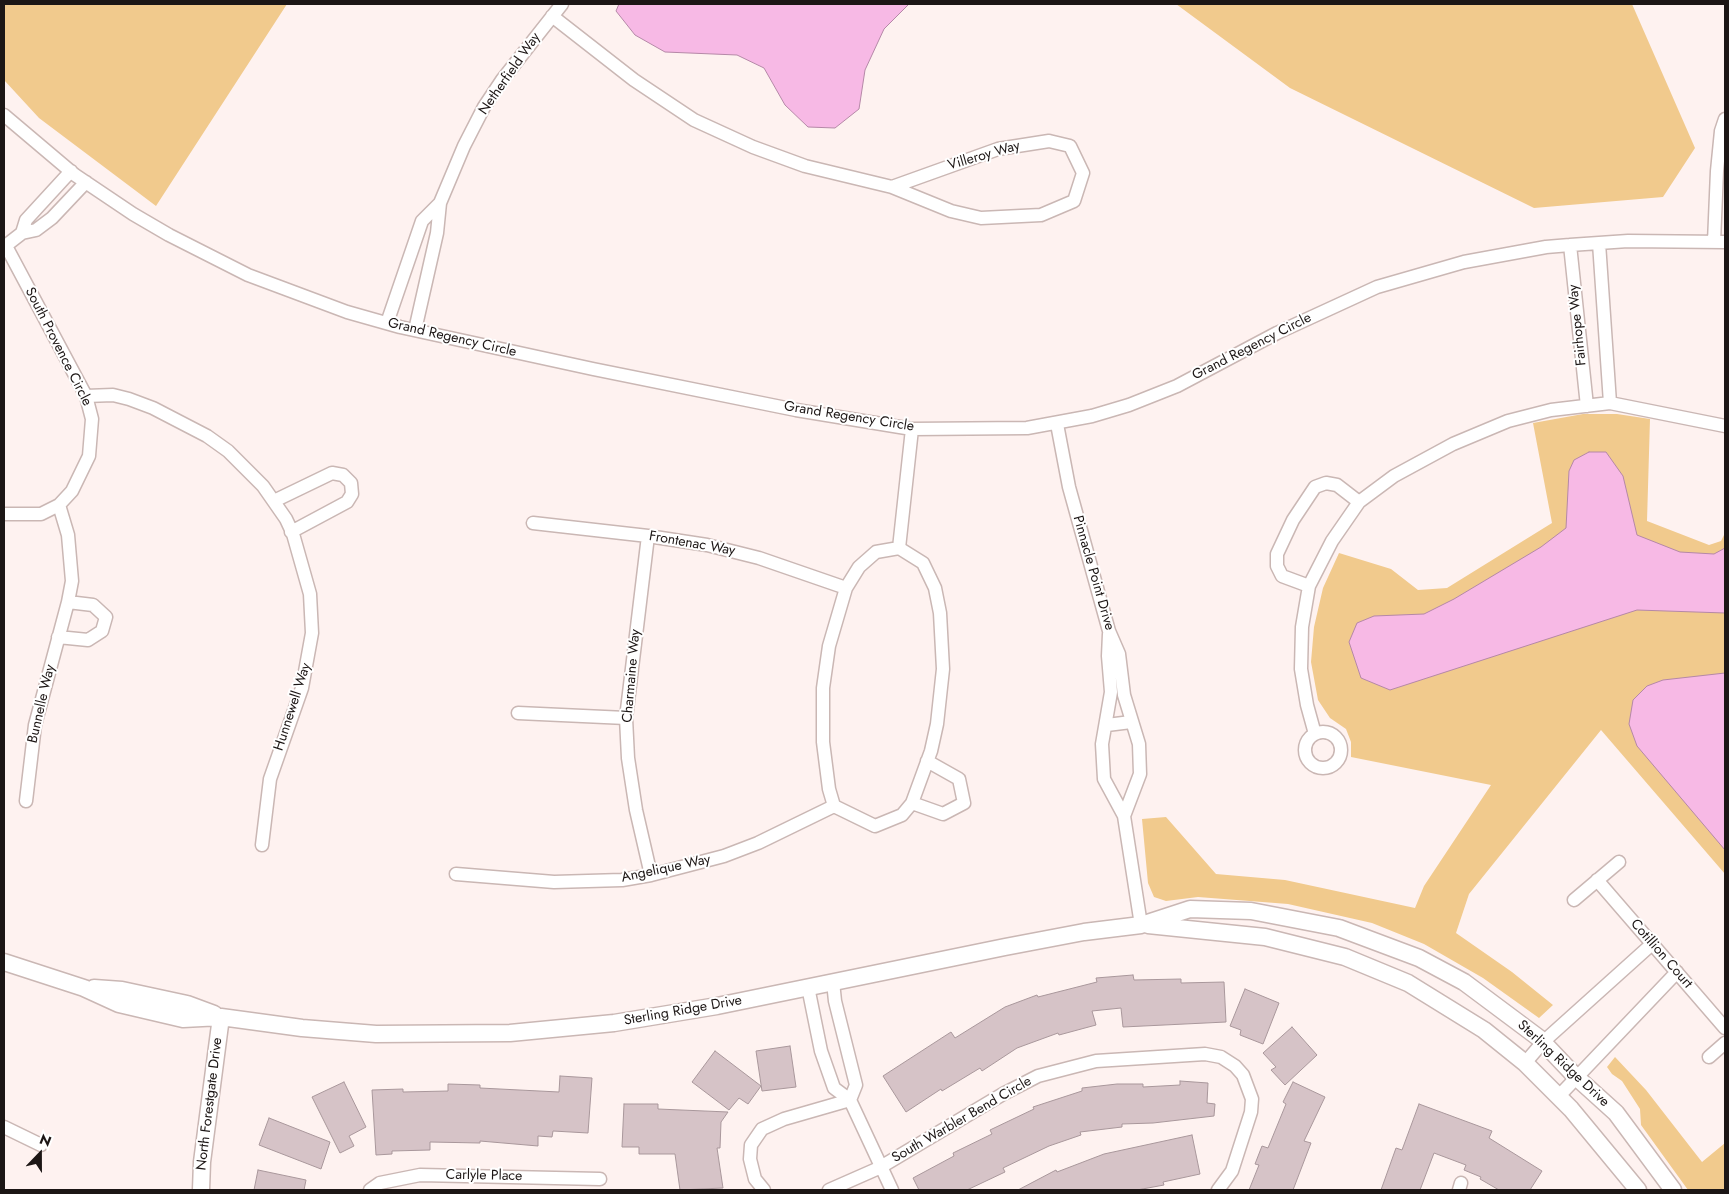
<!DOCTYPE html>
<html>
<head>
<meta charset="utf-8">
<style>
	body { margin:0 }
	#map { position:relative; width:1729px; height:1194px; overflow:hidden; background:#fef2f0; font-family:Jost,sans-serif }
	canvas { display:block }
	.frame { position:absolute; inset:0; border:5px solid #1c1615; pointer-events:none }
	.north { position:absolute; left:15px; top:1129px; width:50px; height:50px; -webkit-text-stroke:4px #fff; paint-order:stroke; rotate:22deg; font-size:14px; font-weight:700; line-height:20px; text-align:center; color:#1c1615 }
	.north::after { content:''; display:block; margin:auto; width:18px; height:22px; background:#1c1615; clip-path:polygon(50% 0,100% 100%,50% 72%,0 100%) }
</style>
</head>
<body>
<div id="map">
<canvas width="1729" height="1194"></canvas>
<div class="frame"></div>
<div class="north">N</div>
</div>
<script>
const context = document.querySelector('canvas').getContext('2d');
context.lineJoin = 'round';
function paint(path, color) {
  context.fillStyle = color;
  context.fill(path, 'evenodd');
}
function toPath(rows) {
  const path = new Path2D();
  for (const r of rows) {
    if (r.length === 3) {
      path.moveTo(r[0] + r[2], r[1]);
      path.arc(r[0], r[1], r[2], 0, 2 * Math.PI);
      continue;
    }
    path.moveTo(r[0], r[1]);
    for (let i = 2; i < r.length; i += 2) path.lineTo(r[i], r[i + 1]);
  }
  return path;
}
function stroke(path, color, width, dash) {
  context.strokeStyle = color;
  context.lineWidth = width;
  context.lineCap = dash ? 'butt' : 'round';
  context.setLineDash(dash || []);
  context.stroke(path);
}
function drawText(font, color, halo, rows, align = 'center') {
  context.font = font + ' Jost,sans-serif';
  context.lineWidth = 4;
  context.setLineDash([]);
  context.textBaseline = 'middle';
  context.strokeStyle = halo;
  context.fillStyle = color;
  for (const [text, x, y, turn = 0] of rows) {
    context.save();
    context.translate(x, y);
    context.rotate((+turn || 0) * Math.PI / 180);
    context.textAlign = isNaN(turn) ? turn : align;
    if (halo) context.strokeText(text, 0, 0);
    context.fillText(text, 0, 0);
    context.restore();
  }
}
const green = toPath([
	[4,4,287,4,156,206,39,118,4,80],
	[1176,4,1632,4,1695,148,1663,197,1534,208,1290,88],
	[1583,414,1617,414,1650,419,1647,521,1709,545,1721,541,1725,533,1725,874,1601,730,1469,894,1456,933,1512,972,1553,1005,1539,1018,1483,978,1424,944,1372,923,1288,904,1198,897,1166,901,1154,897,1148,883,1142,819,1166,817,1216,874,1285,880,1415,908,1424,886,1491,785,1351,757,1351,742,1346,729,1330,718,1318,700,1311,662,1314,627,1323,588,1339,553,1391,569,1418,590,1447,588,1552,523,1533,423],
	[1615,1057,1646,1090,1702,1162,1725,1143,1725,1190,1688,1190,1641,1125,1640,1109,1622,1081,1612,1074,1607,1067]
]);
const water = toPath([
	[619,4,909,4,884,29,865,70,859,109,835,128,808,127,785,105,764,68,737,55,665,52,635,35,616,11,619,4],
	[1589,452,1606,452,1623,476,1637,535,1680,552,1714,554,1725,548,1725,613,1637,610,1390,690,1361,678,1349,642,1357,623,1374,616,1424,614,1454,599,1541,547,1566,528,1569,471,1574,460,1589,452],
	[1725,673,1725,850,1637,746,1629,724,1633,700,1647,686,1663,680,1725,673]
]);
const building = toPath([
	[1133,975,1134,980,1181,979,1181,983,1224,982,1226,1022,1123,1027,1121,1008,1092,1011,1096,1025,1059,1035,1058,1033,1017,1048,982,1071,980,1068,942,1091,941,1089,906,1112,883,1076,951,1032,955,1038,1005,1007,1037,995,1038,997,1097,982,1096,978,1133,975],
	[1245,989,1279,1003,1263,1044,1240,1035,1241,1030,1230,1026,1245,989],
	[1292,1027,1317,1055,1285,1085,1271,1070,1276,1067,1263,1053,1292,1027],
	[790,1046,796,1087,762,1091,756,1051,790,1046],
	[715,1051,761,1086,748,1104,739,1098,729,1110,692,1082,715,1051],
	[560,1076,592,1078,588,1133,553,1131,552,1137,538,1136,538,1146,480,1141,480,1143,430,1142,430,1150,392,1151,392,1154,376,1155,372,1090,403,1089,403,1092,448,1091,448,1084,480,1085,480,1088,559,1092,560,1076],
	[1180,1081,1208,1083,1207,1103,1215,1104,1214,1116,1153,1123,1122,1124,1122,1127,1080,1132,1081,1135,1049,1146,1003,1168,1005,1172,967,1190,919,1190,913,1178,954,1156,953,1153,992,1134,990,1130,1034,1109,1033,1107,1082,1091,1082,1088,1117,1084,1143,1084,1143,1087,1180,1085,1180,1081],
	[344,1082,366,1127,349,1136,354,1146,340,1153,312,1097,344,1082],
	[1293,1082,1325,1097,1304,1141,1311,1143,1293,1190,1249,1190,1259,1165,1255,1164,1262,1146,1268,1148,1286,1104,1283,1102,1293,1082],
	[624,1104,658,1104,658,1109,728,1112,721,1122,720,1148,717,1148,723,1188,680,1190,675,1154,639,1154,639,1147,622,1147,624,1104],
	[1419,1104,1492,1131,1489,1138,1542,1171,1530,1190,1499,1190,1480,1179,1481,1177,1464,1170,1466,1165,1434,1153,1420,1190,1381,1190,1396,1148,1402,1150,1419,1104],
	[269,1118,330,1142,321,1169,259,1145,269,1118],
	[1192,1135,1200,1174,1163,1182,1164,1185,1137,1190,1018,1190,1056,1170,1057,1172,1104,1154,1192,1135],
	[258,1170,306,1180,304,1190,254,1190,258,1170]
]);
const minor = toPath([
	[552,16,634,80,694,120,753,147,805,166,892,187],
	[4,115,75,175,133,214,169,235,248,275,347,312,400,327,593,369,796,410,912,429,1027,428,1092,416,1129,405,1177,386,1277,333,1377,287,1464,262,1546,247,1570,245,1628,241,1725,242],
	[1049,141,1070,146,1083,173,1074,201,1041,215,981,218,951,211,892,187,998,149,1049,141],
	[22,233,26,220,71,171],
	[1714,242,1717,171,1721,131,1725,119],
	[1599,243,1610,403],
	[1570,245,1587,406],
	[4,247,22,233,36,230,52,218,86,182],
	[387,323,422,221,440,203],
	[415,330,437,233,440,203,464,146,484,107,502,80,562,4],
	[86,396,113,395,129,399,153,408,207,436,228,451,263,486,286,519,293,534,310,594,312,633,302,688,270,779,262,845],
	[1057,424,1069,487,1109,631,1119,654,1124,695,1139,744,1140,774,1124,816],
	[274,501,332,473,343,475,351,483,352,494,347,502,291,532],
	[4,514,41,514,59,505,72,491,89,456,92,419,86,396,6,246],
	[533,523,648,536,707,545,759,558,846,588],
	[648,536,626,718,628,758,636,810,651,875],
	[899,548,912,429],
	[1309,586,1282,576,1277,566,1277,554,1293,520,1315,487,1326,483,1337,485,1359,502],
	[1109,634,1108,656,1111,692,1102,744,1104,779,1124,816,1141,925],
	[58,637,88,640,102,631,106,617,93,605,68,602],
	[518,713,626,718],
	[1107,725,1131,722],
	[1323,750,18],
	[1315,734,1307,705,1301,669,1302,627,1309,586,1332,541,1359,502,1394,476,1453,444,1508,421,1551,410,1610,403,1725,426],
	[26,801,35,725,68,602,72,581,68,535,59,505],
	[912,803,943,814,964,803,959,779,927,761],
	[834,806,875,826,902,815,912,803,931,751,937,724,943,669,940,613,935,588,923,563,899,548],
	[834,806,829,789,823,742,823,688,829,646,846,588,859,567,876,552,899,548],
	[456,874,554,882,622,880,651,875,724,856,758,843,834,806],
	[1597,880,1725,1028],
	[1574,900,1619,862],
	[833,982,835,1001,856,1085,850,1100],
	[808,987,821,1051,834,1088,850,1100,892,1190],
	[1709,1057,1725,1043],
	[1525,1063,1543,1042,1652,944],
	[1558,1097,1677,972],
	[4,1127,41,1145],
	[370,1190,380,1183,420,1175,600,1179],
	[764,1190,755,1179,750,1159,751,1145,762,1129,784,1119,850,1100],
	[829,1190,879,1168,1003,1094,1038,1076,1096,1061,1205,1054,1221,1057,1235,1066,1243,1075,1252,1099,1251,1112,1232,1171,1218,1190],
	[1459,1190,1461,1183]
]);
const tertiary = toPath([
	[1148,925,1265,937,1345,957,1408,983,1484,1030,1525,1063,1571,1109,1638,1190],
	[4,962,84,988,119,1004,183,1019,221,1017,302,1028,376,1034,510,1033,614,1023,717,1006,1005,947,1084,932,1141,925,1190,909,1251,911,1339,928,1419,958,1464,982,1539,1038,1575,1076,1616,1113,1673,1190],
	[94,988,122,990,187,1004,214,1014],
	[201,1190,202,1162,221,1017]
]);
const streetNames = [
	["Netherfield Way",510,74,-55],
	["Villeroy Way",984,156,-16],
	["Fairhope Way",1578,325,-96],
	["Grand Regency Circle",452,338,13],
	["South Provence Circle",58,347,63],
	["Grand Regency Circle",1252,347,-27],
	["Grand Regency Circle",849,417,9],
	["Frontenac Way",692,544,10],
	["Pinnacle Point Drive",1093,573,74],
	["Charmaine Way",632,676,-85],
	["Bunnelle Way",42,704,-77],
	["Hunnewell Way",293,707,-72],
	["Angelique Way",666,869,-12],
	["Cotillion Court",1661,954,49],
	["Sterling Ridge Drive",683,1011,-10],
	["Sterling Ridge Drive",1563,1064,43],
	["North Forestgate Drive",210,1104,-83],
	["South Warbler Bend Circle",962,1120,-30],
	["Carlyle Place",484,1176,1]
];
paint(green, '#f1ca8d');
paint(water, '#f7b9e5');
stroke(water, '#b588a7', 1);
paint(building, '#d6c3c7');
stroke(building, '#a9979b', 1);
stroke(minor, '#cab7b4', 15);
stroke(tertiary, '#cab7b4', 19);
stroke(minor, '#fff', 12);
stroke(tertiary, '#fff', 16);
drawText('14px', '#1c1615', '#fff', streetNames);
</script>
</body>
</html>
